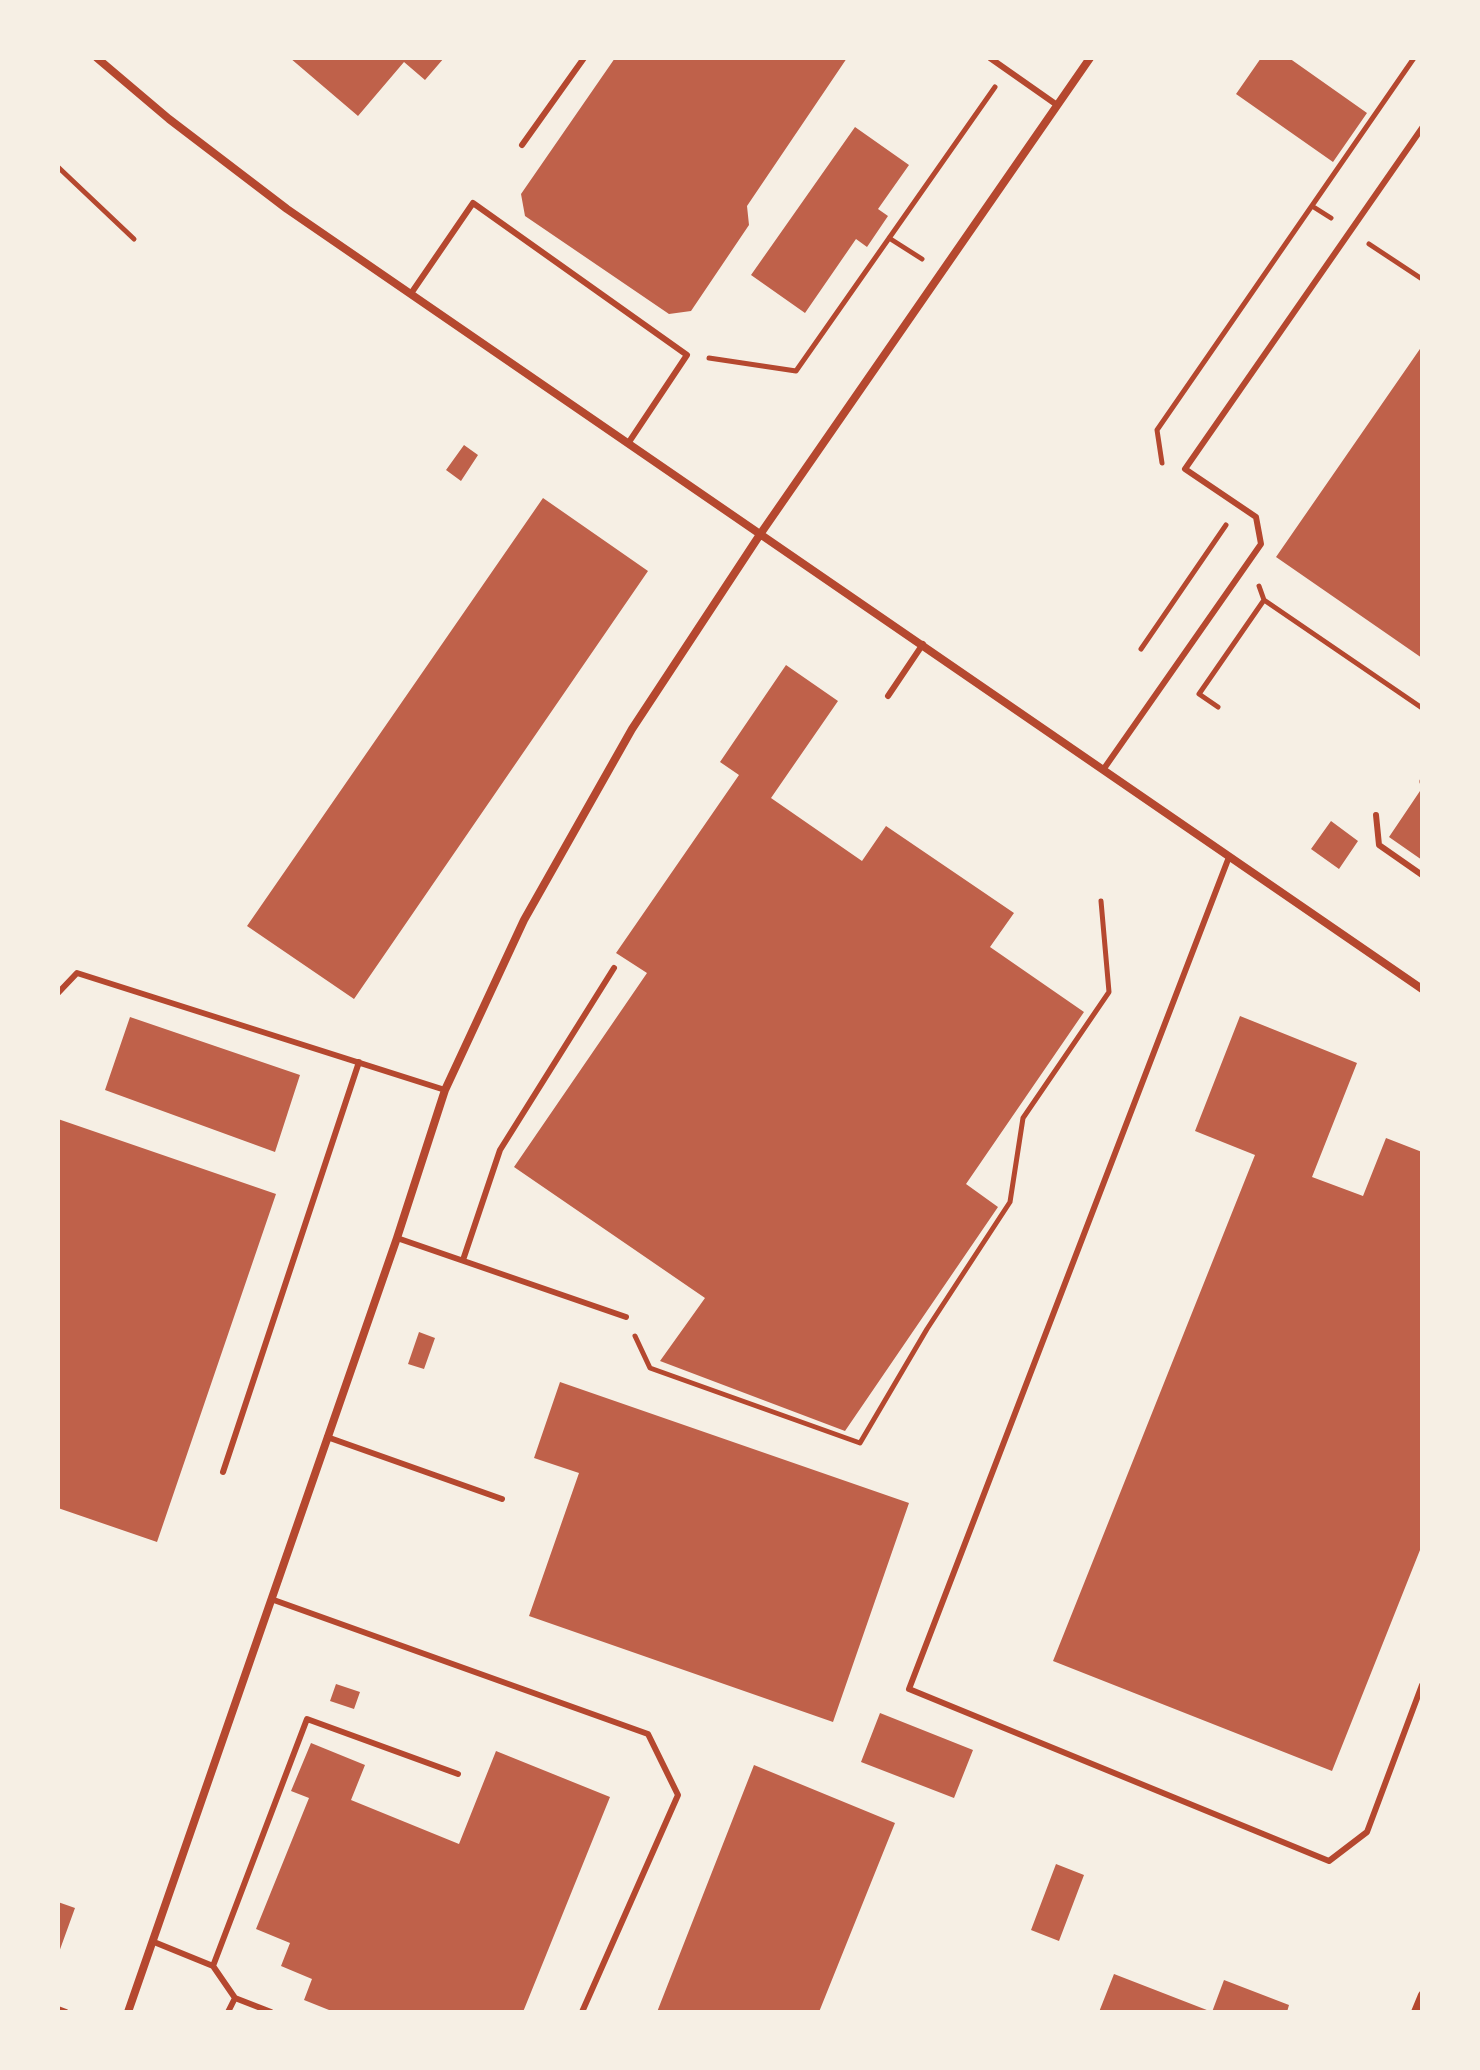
<!DOCTYPE html>
<html>
<head>
<meta charset="utf-8">
<style>
	body { margin:0 }
	#map { position:relative; width:1480px; height:2070px; overflow:hidden; background:#f6efe4; font-family:Poppins,sans-serif }
	canvas { display:block }
	.frame { position:absolute; inset:0; border:60px solid #f6efe4; pointer-events:none }
</style>
</head>
<body>
<div id="map">
<canvas width="1480" height="2070"></canvas>
<div class="frame"></div>
</div>
<script>
const context = document.querySelector('canvas').getContext('2d');
context.lineJoin = 'round';
function paint(path, color) {
  context.fillStyle = color;
  context.fill(path, 'evenodd');
}
function toPath(rows) {
  const path = new Path2D();
  for (const r of rows) {
    path.moveTo(r[0], r[1]);
    for (let i = 2; i < r.length; i += 2) path.lineTo(r[i], r[i + 1]);
  }
  return path;
}
function stroke(path, color, width, dash) {
  context.strokeStyle = color;
  context.lineWidth = width;
  context.lineCap = dash ? 'butt' : 'round';
  context.setLineDash(dash || []);
  context.stroke(path);
}
const building = toPath([
	[290,58,444,58,425,80,404,62,358,116],
	[615,58,847,58,747,206,749,225,691,311,669,314,525,216,521,194],
	[1261,58,1289,58,1367,113,1333,162,1236,94],
	[855,127,909,165,878,209,888,216,867,247,856,239,805,313,751,275],
	[1422,346,1422,658,1276,557],
	[464,445,478,455,461,481,446,470],
	[543,498,648,571,354,999,247,926],
	[786,665,838,701,771,798,862,861,886,826,1014,913,990,947,1084,1012,966,1184,998,1207,845,1431,660,1361,705,1298,514,1167,647,973,616,953,739,775,720,762],
	[1422,788,1422,860,1389,837],
	[1331,821,1358,841,1339,869,1311,849],
	[1240,1016,1357,1063,1312,1177,1363,1196,1386,1138,1422,1152,1422,1545,1332,1771,1053,1661,1255,1155,1195,1131],
	[130,1017,300,1075,275,1152,105,1090],
	[58,1119,276,1194,157,1542,58,1508],
	[419,1332,435,1338,424,1369,408,1364],
	[560,1382,909,1503,833,1722,529,1616,579,1473,534,1458],
	[336,1684,360,1692,354,1709,330,1701],
	[880,1713,973,1750,954,1798,861,1762],
	[311,1743,365,1765,351,1800,459,1844,496,1751,610,1797,523,2012,334,2012,304,2000,312,1979,281,1966,290,1943,256,1929,309,1798,291,1791],
	[754,1765,895,1823,819,2012,657,2012],
	[1056,1864,1084,1875,1059,1941,1031,1930],
	[58,1902,75,1908,58,1955],
	[1114,1974,1212,2012,1099,2012],
	[1224,1980,1289,2005,1287,2012,1212,2012]
]);
const path = toPath([
	[58,167,134,239],
	[1312,206,1331,218],
	[889,238,922,259],
	[1369,244,1422,279],
	[709,358,796,371,995,87],
	[1162,463,1157,430,1414,58],
	[1264,600,1422,708],
	[1141,649,1226,525],
	[1218,707,1199,694,1264,600,1259,586],
	[1422,782,1422,781],
	[635,1336,650,1368,860,1443,927,1329,1010,1202,1023,1118,1109,992,1101,901]
]);
const service = toPath([
	[990,58,1057,105],
	[522,145,584,58],
	[412,292,473,203,687,355,629,442],
	[888,696,923,644],
	[1103,770,1261,544,1256,517,1185,469,1422,128],
	[1376,815,1379,845,1422,875],
	[1229,857,909,1689,1329,1861,1367,1832,1422,1685],
	[58,993,77,973,445,1090],
	[397,1238,626,1317],
	[463,1260,500,1150,614,968],
	[327,1437,502,1499],
	[223,1472,359,1062],
	[271,1599,648,1734,678,1795,582,2012],
	[154,1942,213,1966,235,1998,271,2012],
	[213,1966,307,1719,458,1774],
	[58,2009,66,2012],
	[228,2012,235,1998]
]);
const minor = toPath([
	[97,58,169,119,287,209,1422,989],
	[128,2012,397,1238,445,1090,524,920,632,729,761,533,1090,58],
	[1415,2012,1422,1995]
]);
paint(building, '#bf614a');
stroke(path, '#b5482f', 5);
stroke(service, '#b5482f', 6);
stroke(minor, '#b5482f', 8);
</script>
</body>
</html>
